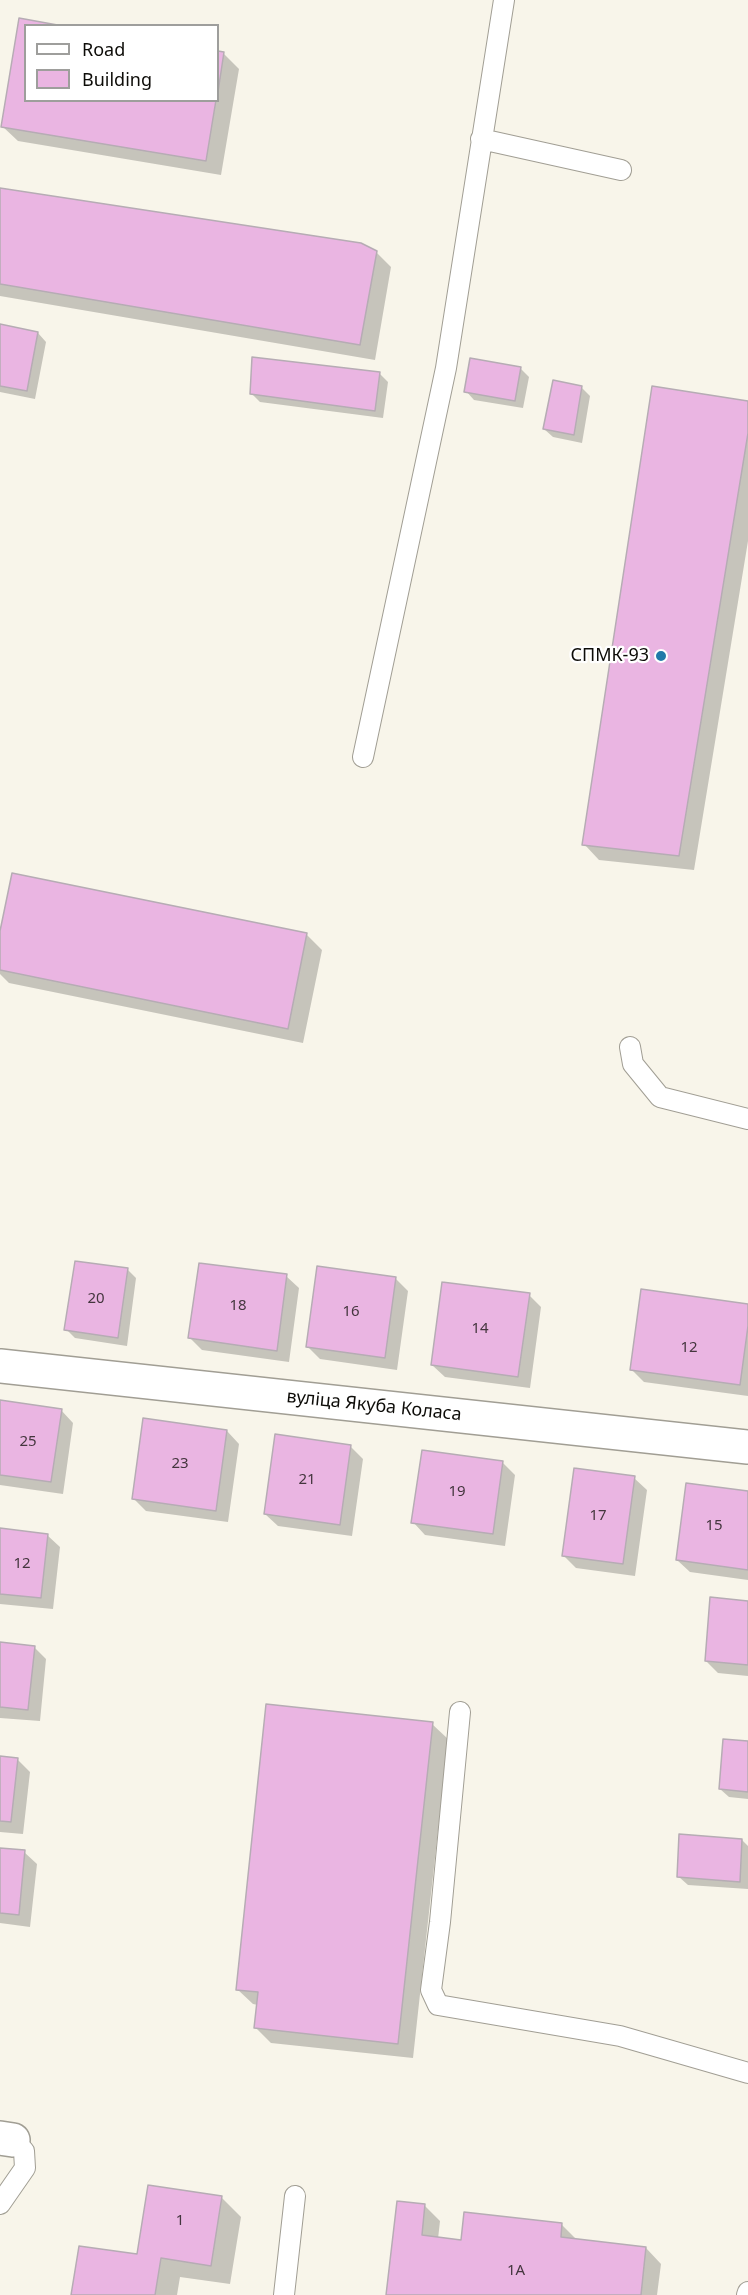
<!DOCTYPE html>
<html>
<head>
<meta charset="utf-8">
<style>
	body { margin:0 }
	#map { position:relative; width:748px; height:2295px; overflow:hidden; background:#f8f5ea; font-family:"Noto Sans",sans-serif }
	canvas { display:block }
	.legend { position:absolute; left:24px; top:24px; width:195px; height:78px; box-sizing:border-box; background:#fff; border:2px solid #9e9e9c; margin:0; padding:8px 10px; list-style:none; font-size:18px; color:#0d0c08 }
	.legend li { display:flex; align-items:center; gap:12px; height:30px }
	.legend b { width:30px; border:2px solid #9e9e9c }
</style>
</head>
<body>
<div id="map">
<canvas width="748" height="2295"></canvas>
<ul class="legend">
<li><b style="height:8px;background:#fff"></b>Road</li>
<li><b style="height:16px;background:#eab5e2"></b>Building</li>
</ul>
</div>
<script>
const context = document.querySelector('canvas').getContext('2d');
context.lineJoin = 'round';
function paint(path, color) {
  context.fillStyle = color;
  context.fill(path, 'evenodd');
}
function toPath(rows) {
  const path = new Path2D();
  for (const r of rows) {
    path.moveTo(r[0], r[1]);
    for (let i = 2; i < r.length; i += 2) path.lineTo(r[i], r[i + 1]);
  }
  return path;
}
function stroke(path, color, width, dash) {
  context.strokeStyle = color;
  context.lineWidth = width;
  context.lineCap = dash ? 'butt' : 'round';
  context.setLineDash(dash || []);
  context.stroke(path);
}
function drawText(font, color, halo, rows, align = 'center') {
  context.font = font + ' "Noto Sans",sans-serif';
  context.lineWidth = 4.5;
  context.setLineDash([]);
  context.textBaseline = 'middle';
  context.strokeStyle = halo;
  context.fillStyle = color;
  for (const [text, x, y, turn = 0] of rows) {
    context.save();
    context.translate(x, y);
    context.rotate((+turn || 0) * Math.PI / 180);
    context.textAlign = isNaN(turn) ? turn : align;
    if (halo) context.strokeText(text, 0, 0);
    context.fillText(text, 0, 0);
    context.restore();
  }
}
const shadow = toPath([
	[26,26,26,100,218,100,218,52,223,53,239,69,221,175,18,141,2,126],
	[0,189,376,252,391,267,375,360,0,296],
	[0,326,38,333,46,342,35,399,0,392],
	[521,369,529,377,523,408,474,400,466,391],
	[379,373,388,382,383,418,260,402,251,393],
	[582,388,590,396,582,443,553,437,544,429],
	[748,402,748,541,694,870,599,860,584,844],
	[13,875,307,935,322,950,303,1043,9,983,0,974,0,938],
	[127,1269,136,1278,127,1346,75,1338,66,1329],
	[286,1276,299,1288,289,1362,202,1350,189,1337],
	[395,1278,408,1291,397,1370,320,1359,308,1347],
	[529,1295,541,1307,530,1388,445,1377,432,1365],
	[748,1305,748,1396,644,1382,632,1370],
	[0,1402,61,1410,73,1423,63,1494,0,1485],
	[227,1431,239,1444,228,1522,146,1511,134,1499],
	[350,1446,363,1459,352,1536,278,1526,265,1514],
	[502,1462,515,1475,505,1546,425,1535,413,1522],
	[634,1478,647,1490,635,1576,576,1568,563,1555],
	[748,1493,748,1580,690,1572,677,1560],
	[0,1530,47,1535,60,1547,53,1609,0,1604],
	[748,1602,748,1676,718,1673,706,1661],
	[0,1643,34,1647,46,1659,40,1721,0,1718],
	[432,1724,448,1739,413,2058,271,2043,256,2028,258,2005,253,2004,237,1989],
	[748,1743,748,1799,729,1797,720,1789],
	[0,1758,17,1759,30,1772,23,1834,0,1832],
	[742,1840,748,1846,748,1889,688,1885,679,1877],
	[0,1849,24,1852,37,1864,30,1927,0,1923],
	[221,2197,241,2217,230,2284,180,2277,177,2295,73,2295,138,2256],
	[425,2206,440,2221,438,2239,462,2241,561,2224,577,2240,646,2248,661,2264,657,2295,388,2295]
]);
const building = toPath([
	[19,18,63,26,26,26,26,100,216,100,206,161,1,127,19,18],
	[218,51,224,52,218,92,218,51],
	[0,188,361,243,377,251,360,345,0,284,0,188],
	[0,324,38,332,27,391,0,386,0,324],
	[252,357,380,372,375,411,250,394,252,357],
	[470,358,521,367,515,401,464,392,470,358],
	[553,380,582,386,574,435,543,429,553,380],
	[652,386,748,401,748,433,679,856,582,845,652,386],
	[12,873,307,933,288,1029,0,970,0,931,12,873],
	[75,1261,128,1268,118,1338,64,1330,75,1261],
	[199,1263,287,1274,277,1351,188,1338,199,1263],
	[317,1266,396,1277,385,1358,306,1347,317,1266],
	[442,1282,530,1293,518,1377,431,1365,442,1282],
	[641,1289,748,1304,748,1326,740,1385,630,1370,641,1289],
	[0,1400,62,1409,51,1482,0,1475,0,1400],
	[143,1418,227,1430,216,1511,132,1499,143,1418],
	[275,1434,351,1445,340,1525,264,1514,275,1434],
	[422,1450,503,1461,493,1534,411,1523,422,1450],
	[574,1468,635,1476,623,1564,562,1556,574,1468],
	[686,1483,748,1491,748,1570,676,1560,686,1483],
	[0,1528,48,1534,41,1598,0,1594,0,1528],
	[710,1597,748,1601,748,1665,705,1661,710,1597],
	[0,1642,35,1646,28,1710,0,1707,0,1642],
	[266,1704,433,1722,398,2044,254,2028,258,1992,236,1990,266,1704],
	[723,1739,748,1741,748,1792,719,1789,723,1739],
	[0,1756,18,1758,11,1822,0,1821,0,1756],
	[679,1834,742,1839,740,1882,677,1877,679,1834],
	[0,1848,25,1850,19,1915,0,1913,0,1848],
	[148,2185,222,2196,211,2266,161,2258,155,2295,71,2295,79,2246,137,2254,148,2185],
	[397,2201,425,2204,422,2235,461,2240,464,2212,562,2223,561,2237,646,2247,641,2295,386,2295,397,2201]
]);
const service = toPath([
	[481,139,621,170],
	[363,757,446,368,504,0],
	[630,1047,633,1064,660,1097,748,1119],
	[460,1712,440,1922,431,1990,438,2005,620,2036,748,2073],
	[0,2204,25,2168,24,2151,13,2140],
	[284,2295,295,2196],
	[747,2295,748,2292]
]);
const minor = toPath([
	[0,1366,748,1447],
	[0,2138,13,2140]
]);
const markers = [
	[661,656,6,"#217aa9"]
];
const numberNames = [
	["20",96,1299],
	["18",238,1306],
	["16",351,1312],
	["14",480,1329],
	["12",689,1348],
	["25",28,1442],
	["23",180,1464],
	["21",307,1480],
	["19",457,1492],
	["17",598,1516],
	["15",714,1526],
	["12",22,1564],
	["1",180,2221],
	["1А",516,2271]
];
const poiNames = [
	["СПМК-93",649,656]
];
const streetNames = [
	["вуліца Якуба Коласа",374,1406,6]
];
paint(shadow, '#0003');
paint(building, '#eab5e2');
stroke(building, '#b6acb4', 1.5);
stroke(service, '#a19e94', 22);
stroke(minor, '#a19e94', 36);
stroke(service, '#fff', 20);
stroke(minor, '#fff', 33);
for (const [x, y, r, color] of markers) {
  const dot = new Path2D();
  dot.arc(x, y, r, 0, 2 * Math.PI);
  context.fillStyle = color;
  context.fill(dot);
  stroke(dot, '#fff', 2);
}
drawText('15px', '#44363e', null, numberNames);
drawText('18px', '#0d0c08', '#fff', poiNames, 'right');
drawText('18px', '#0d0c08', '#fff', streetNames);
</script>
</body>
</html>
